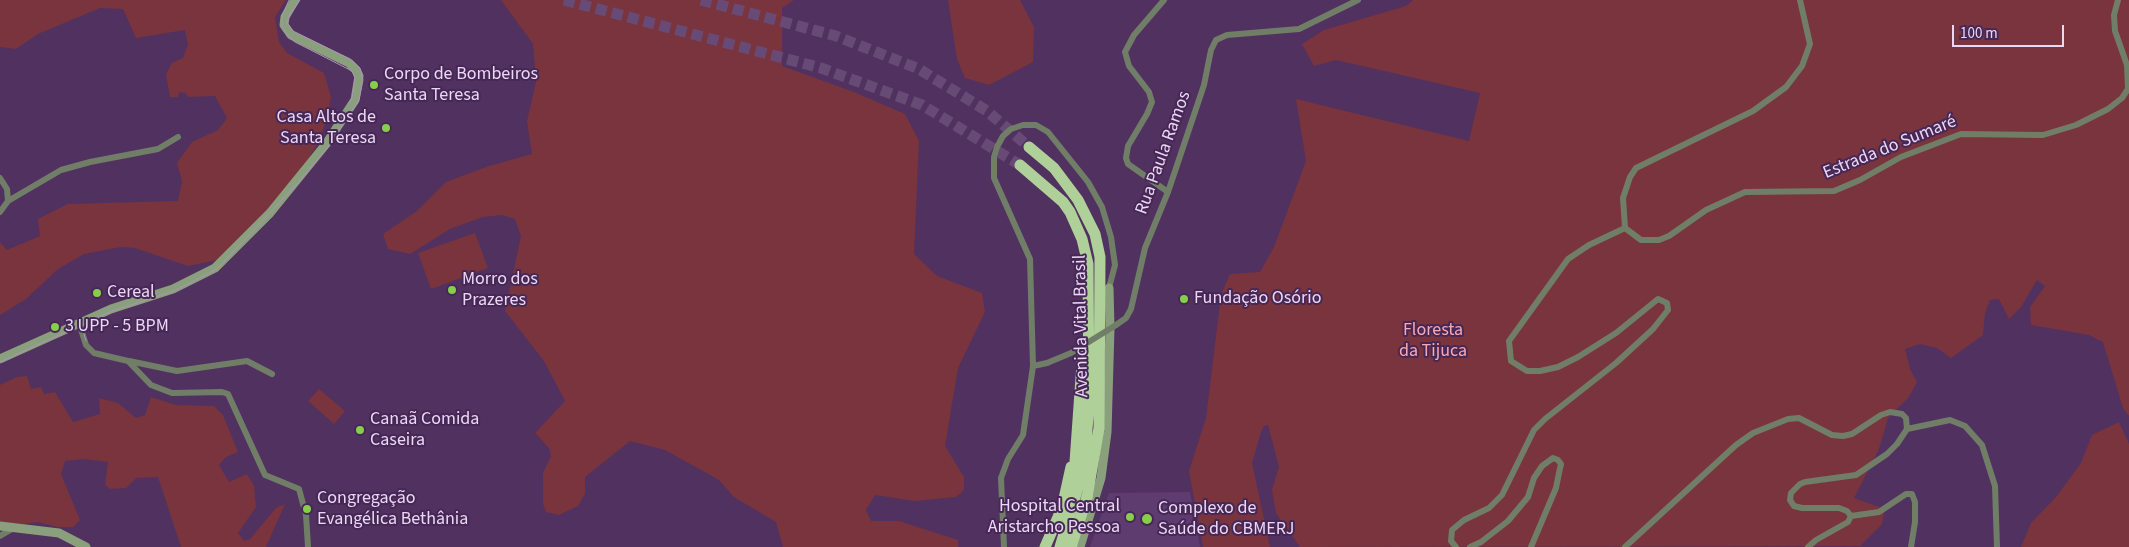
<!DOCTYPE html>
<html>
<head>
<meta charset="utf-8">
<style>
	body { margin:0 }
	#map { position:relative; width:2129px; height:547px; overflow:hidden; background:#513160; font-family:"Source Sans 3",sans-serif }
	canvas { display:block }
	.scale { position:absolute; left:1952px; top:25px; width:112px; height:22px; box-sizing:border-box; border:2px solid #ebd8f5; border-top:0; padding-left:6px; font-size:15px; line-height:18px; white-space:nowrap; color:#ebd8f5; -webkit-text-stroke:4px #462755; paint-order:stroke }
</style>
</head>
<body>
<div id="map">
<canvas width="2129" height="547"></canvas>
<div class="scale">100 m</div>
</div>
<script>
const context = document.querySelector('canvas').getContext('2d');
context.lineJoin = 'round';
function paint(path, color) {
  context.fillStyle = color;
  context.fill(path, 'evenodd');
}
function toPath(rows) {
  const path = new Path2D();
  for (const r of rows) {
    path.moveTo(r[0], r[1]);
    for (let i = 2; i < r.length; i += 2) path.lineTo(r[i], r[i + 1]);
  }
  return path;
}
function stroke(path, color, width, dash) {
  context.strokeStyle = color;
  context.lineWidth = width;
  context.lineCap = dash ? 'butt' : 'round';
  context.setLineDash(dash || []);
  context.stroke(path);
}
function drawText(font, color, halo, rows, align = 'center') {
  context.font = font + ' "Source Sans 3",sans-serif';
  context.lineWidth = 4;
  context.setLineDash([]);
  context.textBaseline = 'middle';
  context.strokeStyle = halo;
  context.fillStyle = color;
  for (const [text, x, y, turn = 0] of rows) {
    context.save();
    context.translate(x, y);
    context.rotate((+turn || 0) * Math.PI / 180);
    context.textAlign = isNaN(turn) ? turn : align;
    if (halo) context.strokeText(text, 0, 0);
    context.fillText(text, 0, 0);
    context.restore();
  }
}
const built = toPath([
	[1190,492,1200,547,1090,547,1109,493]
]);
const green = toPath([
	[0,0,286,0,275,17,279,42,287,53,324,73,331,97,327,119,318,143,301,171,257,226,217,260,188,266,135,248,121,247,84,254,58,269,26,299,0,315,0,242,7,250,40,236,38,219,68,204,178,201,182,181,177,163,192,142,218,130,227,118,215,96,188,97,185,93,179,92,178,97,170,97,166,74,172,63,183,58,188,45,185,30,136,38,123,9,100,8,38,34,16,49,0,47],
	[501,0,794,0,782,8,782,66,854,92,905,114,919,141,914,254,937,276,982,293,985,312,958,368,945,446,964,477,964,490,956,497,915,501,875,495,866,510,871,521,899,521,958,540,958,547,783,547,776,522,734,497,719,480,665,450,630,441,585,477,585,494,578,506,559,515,546,512,543,504,543,473,551,456,549,448,535,433,565,401,544,361,505,311,521,236,515,219,502,215,483,217,450,229,410,254,388,249,383,234,417,211,446,182,489,166,532,154,527,121,536,82,533,44],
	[948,0,1020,0,1034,27,1033,62,989,85,965,78,957,59],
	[1413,0,2129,0,2129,416,2123,408,2103,342,2089,335,2031,325,2030,307,2045,286,2037,280,2021,307,2009,319,1999,299,1990,300,1985,313,1983,335,1951,358,1937,348,1920,344,1905,349,1910,369,1917,382,1909,397,1888,418,1879,449,1854,498,1885,509,1882,524,1860,546,1300,547,1276,513,1272,490,1279,467,1268,425,1264,426,1261,432,1252,463,1270,547,1203,547,1189,471,1206,418,1221,295,1230,274,1260,272,1274,247,1306,161,1296,99,1469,141,1480,93,1336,60,1314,66,1302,44,1324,30,1406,6],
	[475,233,488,268,431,289,418,253],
	[27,376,31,389,41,387,44,394,55,392,73,422,100,414,99,398,118,403,136,418,145,415,151,397,176,405,214,406,223,415,238,452,226,457,219,465,229,482,247,474,254,486,256,507,238,533,244,541,250,539,276,508,285,504,266,547,181,547,158,477,136,478,126,488,110,489,105,485,108,462,84,459,65,461,61,474,80,520,73,527,57,527,38,522,24,524,0,522,0,385,17,377],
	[319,389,345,411,334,424,308,401],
	[2119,422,2129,444,2129,547,2021,547,2031,523,2056,497,2081,463,2092,435]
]);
const highwayTunnel = toPath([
	[564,0,821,68,922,105,1020,165],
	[701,0,836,36,919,69,987,111,1029,147]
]);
const street = toPath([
	[1164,0,1134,35,1125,52,1129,66,1149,92,1152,102,1147,114,1128,146,1126,158,1128,164,1168,192],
	[0,178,7,189,8,201,0,212],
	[8,201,61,170,90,162,158,149,178,137],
	[1625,228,1623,198,1630,177,1636,168,1753,111,1786,87,1802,66,1810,44,1800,0],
	[79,323,86,345,94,353,128,361,151,385,172,393,222,392,228,394,265,475,299,489,306,515,308,547],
	[1116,325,1126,318,1131,309,1145,248,1168,192,1204,85,1211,50,1216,40,1227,35,1299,29,1358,0],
	[129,361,177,371,247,361,272,374],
	[1033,366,1047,363],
	[1907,429,1950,420,1965,426,1982,445,1995,486,1997,547],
	[1851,516,1879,512,1906,494,1912,494,1915,502,1915,522,1911,547],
	[0,536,12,529],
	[1004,547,1001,478,1008,459,1023,435,1033,366,1030,259,994,178,994,157,997,147,1003,136,1011,129,1023,125,1036,125,1048,132,1088,182,1102,207,1111,237,1115,265,1109,288],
	[1456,547,1451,541,1452,530,1464,520,1489,508,1502,495,1534,430,1545,419,1616,363,1653,329,1668,310,1667,303,1658,299,1616,333,1578,357,1558,367,1540,371,1527,371,1511,361,1509,341,1568,259,1589,245,1625,228,1641,240,1659,240,1669,236,1706,210,1745,192,1834,191,1860,180,1901,157,1961,134,2043,135,2076,125,2108,109,2122,98,2128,89,2127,65,2115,31,2114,15,2118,0],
	[1470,547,1481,542,1508,521,1528,497,1534,478,1542,466,1553,458,1558,460,1561,464,1559,473,1556,488,1531,547],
	[1625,547,1736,445,1753,433,1788,419,1799,418,1832,435,1843,436,1852,434,1881,415,1890,412,1902,414,1906,418,1907,429,1897,444,1887,454,1856,475,1805,482,1800,484,1791,493,1790,500,1794,506,1802,508,1839,508,1847,511,1851,516,1848,522,1816,540,1808,547]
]);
const secondary = toPath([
	[0,359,111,309,173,289,215,268,270,213,326,144,355,100,359,76,356,70,349,63,291,35,284,25,285,17,295,0],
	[0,526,59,533,86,547],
	[1080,547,1101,478,1107,432,1110,328,1109,288]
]);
const highway = toPath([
	[1029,147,1054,168,1078,200,1095,234,1100,257,1099,428,1087,497],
	[1020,165,1063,202,1070,212,1082,239,1088,264,1089,403,1085,456,1076,494],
	[1074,476,1083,350],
	[1045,547,1062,508,1071,467]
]);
const tram = toPath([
	[289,0,282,16,282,26,289,37,295,42,352,71,355,78,352,98,349,103],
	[84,334,86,341],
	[0,362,112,311,174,291,217,269,295,186,328,147,359,100,363,80,360,68,350,59,293,31,287,23,289,16,300,0]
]);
const streetBridge = toPath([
	[1047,363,1071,353,1116,325]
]);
const highwayBridge = toPath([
	[1060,547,1076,494],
	[1071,547,1087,497]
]);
const markers = [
	[374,85,5,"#86cf4b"],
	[386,128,5,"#86cf4b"],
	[452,290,5,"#86cf4b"],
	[97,293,5,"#86cf4b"],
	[1184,299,5,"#86cf4b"],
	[55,327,5,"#86cf4b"],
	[360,430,5,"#86cf4b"],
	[307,509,5,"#86cf4b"],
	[1130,517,5,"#86cf4b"],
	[1147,519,6,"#86cf4b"]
];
const poiNames = [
	["Corpo de Bombeiros",384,75],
	["Santa Teresa",384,96],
	["Casa Altos de",376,118,"right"],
	["Santa Teresa",376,139,"right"],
	["Morro dos",462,280],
	["Prazeres",462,301],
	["Cereal",107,293],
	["Fundação Osório",1194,299],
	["3 UPP - 5 BPM",65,327],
	["Canaã Comida",370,420],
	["Caseira",370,441],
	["Congregação",317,499],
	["Evangélica Bethânia",317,520],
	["Hospital Central",1120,507,"right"],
	["Aristarcho Pessoa",1120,528,"right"],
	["Complexo de",1158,509],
	["Saúde do CBMERJ",1158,530]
];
const streetNames = [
	["Estrada do Sumaré",1890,148,-22],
	["Rua Paula Ramos",1164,153,-70],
	["Avenida Vital Brasil",1082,326,-91]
];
const parkNames = [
	["Floresta",1433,331],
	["da Tijuca",1433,352]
];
paint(built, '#5e3c70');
paint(green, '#79343d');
stroke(highwayTunnel, '#684a76', 11, [11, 5.5]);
stroke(street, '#707e67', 6);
stroke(secondary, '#8aa07c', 9);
stroke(highway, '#afd199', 11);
stroke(tram, '#ac94b8', 1);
stroke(streetBridge, '#707e67', 6);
stroke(highwayBridge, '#afd199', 11);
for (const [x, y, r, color] of markers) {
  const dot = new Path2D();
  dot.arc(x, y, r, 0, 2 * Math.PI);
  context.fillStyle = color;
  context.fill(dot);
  stroke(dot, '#462755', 2);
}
drawText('18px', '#ebd8f5', '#462755', poiNames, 'left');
drawText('18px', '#ebd8f5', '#462755', streetNames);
drawText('18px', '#fca7af', '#462755', parkNames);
</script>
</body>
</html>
